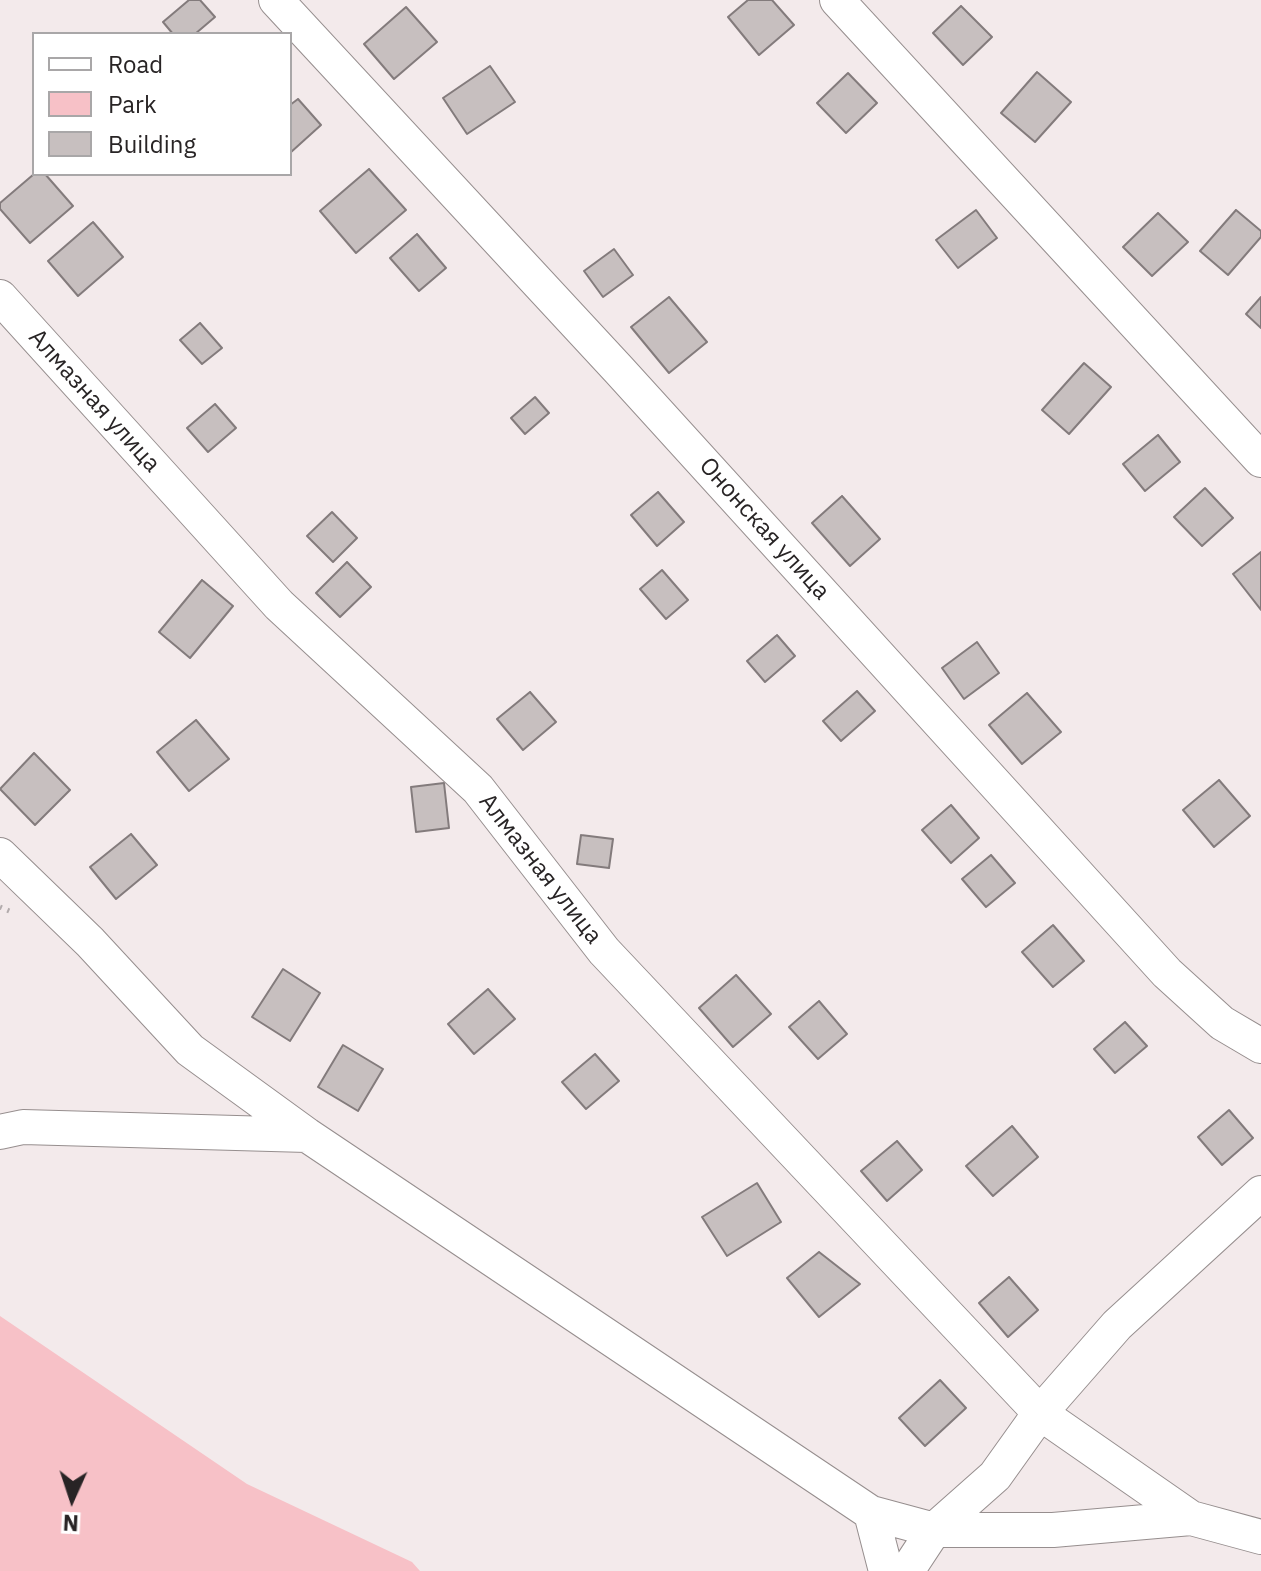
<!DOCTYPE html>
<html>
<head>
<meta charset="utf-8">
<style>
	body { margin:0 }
	#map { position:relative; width:1261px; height:1571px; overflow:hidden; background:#f3eaeb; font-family:"IBM Plex Sans",sans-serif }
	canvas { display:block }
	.legend { position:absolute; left:32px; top:32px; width:260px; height:144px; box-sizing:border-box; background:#fff; border:2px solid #a9a7a8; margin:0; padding:10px 14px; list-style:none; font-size:24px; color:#282425 }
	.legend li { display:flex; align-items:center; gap:16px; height:40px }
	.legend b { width:40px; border:2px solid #a9a7a8 }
	.north { position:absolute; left:32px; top:1459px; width:80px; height:80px; -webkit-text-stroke:6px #fff; paint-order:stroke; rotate:183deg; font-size:22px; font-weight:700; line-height:32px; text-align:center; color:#282425 }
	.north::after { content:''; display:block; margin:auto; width:28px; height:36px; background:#282425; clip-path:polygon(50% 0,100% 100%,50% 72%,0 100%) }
</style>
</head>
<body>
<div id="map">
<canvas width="1261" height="1571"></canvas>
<ul class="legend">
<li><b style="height:10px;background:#fff"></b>Road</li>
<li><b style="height:22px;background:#f7c1c7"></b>Park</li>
<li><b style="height:22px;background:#c7bfbf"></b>Building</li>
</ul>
<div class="north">N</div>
</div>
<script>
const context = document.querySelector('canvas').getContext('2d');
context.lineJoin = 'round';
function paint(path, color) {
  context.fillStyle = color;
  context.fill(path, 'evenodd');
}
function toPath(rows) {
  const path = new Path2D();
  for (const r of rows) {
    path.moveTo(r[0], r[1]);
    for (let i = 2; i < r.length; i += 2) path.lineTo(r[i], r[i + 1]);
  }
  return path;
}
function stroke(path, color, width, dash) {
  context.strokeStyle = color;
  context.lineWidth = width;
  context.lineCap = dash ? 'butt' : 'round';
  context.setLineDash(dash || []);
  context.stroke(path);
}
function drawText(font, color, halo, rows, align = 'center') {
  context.font = font + ' "IBM Plex Sans",sans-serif';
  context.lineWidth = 8;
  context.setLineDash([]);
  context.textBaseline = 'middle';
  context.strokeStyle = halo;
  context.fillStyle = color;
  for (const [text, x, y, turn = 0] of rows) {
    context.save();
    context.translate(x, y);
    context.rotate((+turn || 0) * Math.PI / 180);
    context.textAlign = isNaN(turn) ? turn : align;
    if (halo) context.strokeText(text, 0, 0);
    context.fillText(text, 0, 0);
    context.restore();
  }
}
const green = toPath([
	[0,1316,247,1484,412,1562,420,1571,0,1571]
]);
const building = toPath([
	[189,0,200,0,215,17,195,34,173,34,163,22,189,0],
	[748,0,772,0,794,25,759,55,728,17,748,0],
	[961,6,992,37,963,65,933,33,961,6],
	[406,7,437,42,394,79,364,44,406,7],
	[490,66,515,102,467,134,443,98,490,66],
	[1037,72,1071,102,1035,142,1001,113,1037,72],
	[848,73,877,103,846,133,817,103,848,73],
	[298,99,321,125,290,153,290,105,298,99],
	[369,169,406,210,356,253,320,211,369,169],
	[34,174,45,174,73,206,30,243,0,209,0,203,34,174],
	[976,210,997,238,958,268,936,240,976,210],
	[1236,210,1261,231,1261,237,1228,275,1200,251,1236,210],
	[1158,213,1188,242,1152,276,1123,247,1158,213],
	[93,222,123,257,78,296,48,261,93,222],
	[417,234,446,268,419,291,390,258,417,234],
	[614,249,633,275,603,297,584,271,614,249],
	[669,297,707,342,669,373,631,327,669,297],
	[1261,297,1261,328,1246,314,1261,297],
	[200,323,222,348,202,364,180,340,200,323],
	[1084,363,1111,387,1069,434,1042,410,1084,363],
	[535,397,549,413,525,434,511,418,535,397],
	[215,404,236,428,208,452,187,428,215,404],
	[1158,435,1180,462,1145,491,1123,464,1158,435],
	[1205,488,1233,518,1202,546,1174,517,1205,488],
	[658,492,684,522,657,546,631,515,658,492],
	[842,496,880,539,850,566,812,523,842,496],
	[332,512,357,538,333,562,307,536,332,512],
	[1261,552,1261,610,1233,574,1261,552],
	[347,562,371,587,340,617,316,593,347,562],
	[662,570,688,600,666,619,640,589,662,570],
	[202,580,233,606,190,658,159,632,202,580],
	[777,635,795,656,765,682,747,661,777,635],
	[977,642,999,673,964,699,942,668,977,642],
	[857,691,875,711,841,741,823,721,857,691],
	[530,692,556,722,523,750,497,719,530,692],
	[1027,693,1061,732,1022,764,989,725,1027,693],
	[196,720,229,759,189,791,157,752,196,720],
	[34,753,70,790,35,825,0,789,34,753],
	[1219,780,1250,816,1214,847,1183,810,1219,780],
	[444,783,449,828,416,832,411,787,444,783],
	[951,805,979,838,951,863,922,830,951,805],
	[131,834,157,865,116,899,90,867,131,834],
	[581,835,613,839,609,868,577,864,581,835],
	[991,855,1015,883,986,907,962,879,991,855],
	[1053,925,1084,961,1053,987,1022,952,1053,925],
	[283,969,320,993,290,1041,252,1017,283,969],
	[736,975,771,1014,733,1047,699,1008,736,975],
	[488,989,515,1019,474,1054,448,1024,488,989],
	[819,1001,847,1034,818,1059,789,1027,819,1001],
	[1125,1022,1147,1046,1115,1073,1094,1049,1125,1022],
	[343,1045,383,1069,358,1111,318,1087,343,1045],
	[595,1054,619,1081,586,1109,562,1082,595,1054],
	[1229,1110,1253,1138,1222,1165,1198,1137,1229,1110],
	[1012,1126,1038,1157,993,1196,966,1166,1012,1126],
	[897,1141,922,1170,887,1201,861,1171,897,1141],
	[757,1183,781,1222,727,1256,702,1217,757,1183],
	[819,1252,860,1284,819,1317,787,1278,819,1252],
	[1009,1277,1038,1310,1008,1337,979,1303,1009,1277],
	[940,1380,966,1408,925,1446,899,1418,940,1380]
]);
const path = toPath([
	[0,907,14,913]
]);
const minor = toPath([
	[276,0,619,370,1167,973,1222,1023,1261,1046],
	[837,0,1261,460],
	[0,297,279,605,478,789,604,951,1040,1413,1191,1518],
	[0,855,90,942,190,1050,307,1135,871,1513,934,1530,1053,1530,1191,1518,1261,1537],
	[0,1132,23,1127,307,1135],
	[871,1513,886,1571],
	[907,1571,934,1530,995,1476,1040,1413,1117,1325,1261,1193]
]);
const streetNames = [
	["Алмазная улица",94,401,48],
	["Ононская улица",764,529,48],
	["Алмазная улица",540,869,52]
];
paint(green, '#f7c1c7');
paint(building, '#c7bfbf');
stroke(building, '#837b7c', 2);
stroke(minor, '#968e8e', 36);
stroke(path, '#b2abac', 5, [2, 6]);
stroke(minor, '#fff', 34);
drawText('24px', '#282425', '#fff', streetNames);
</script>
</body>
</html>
